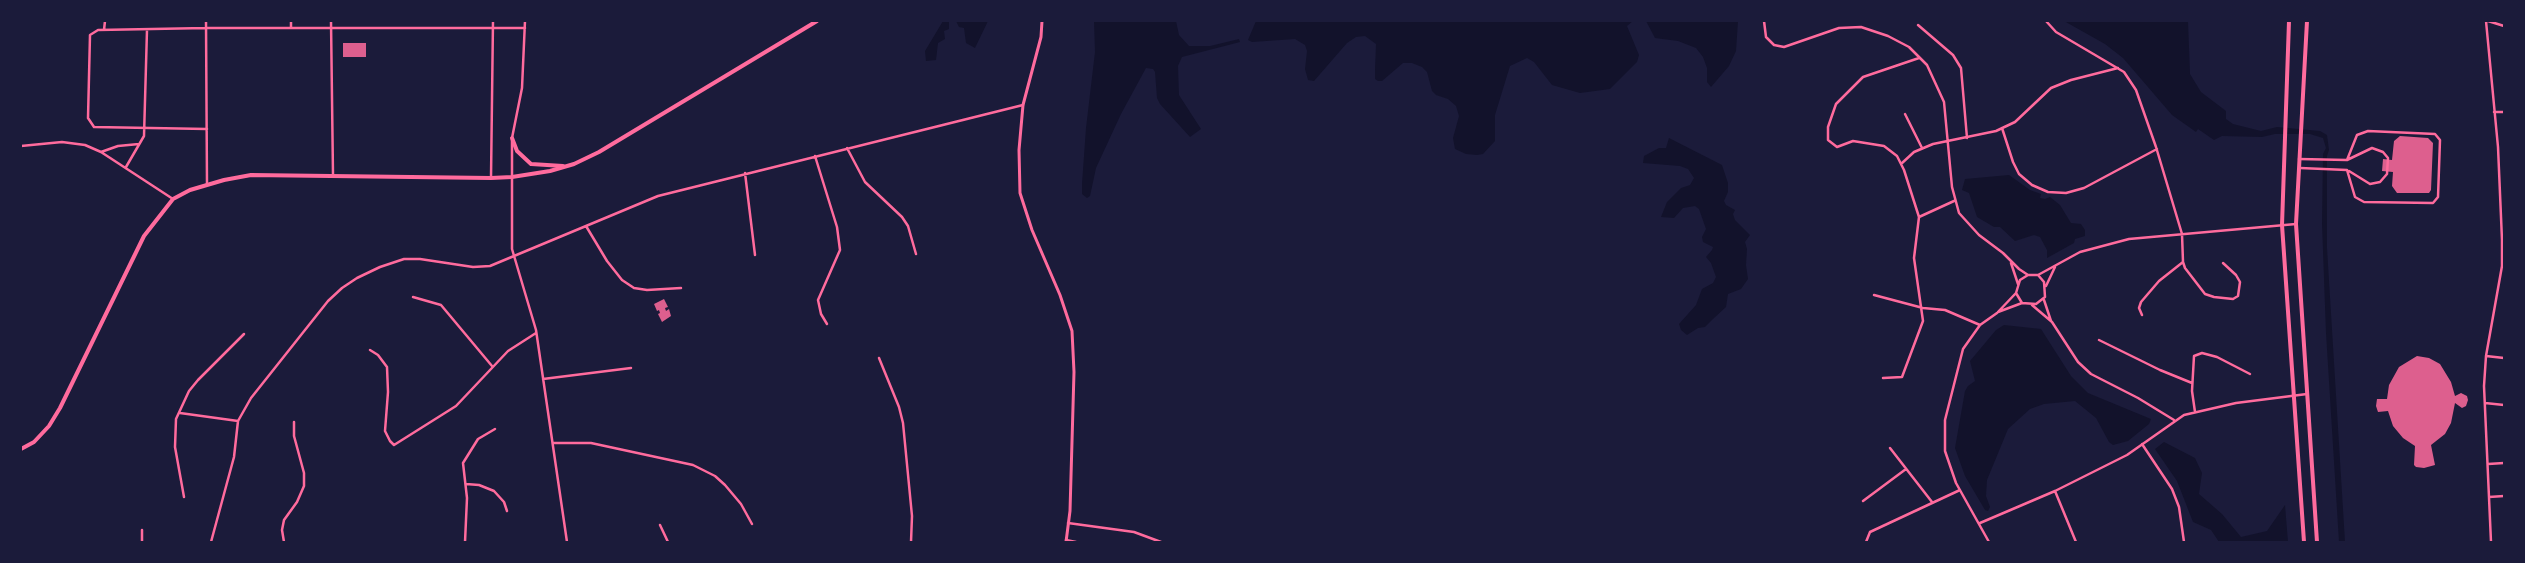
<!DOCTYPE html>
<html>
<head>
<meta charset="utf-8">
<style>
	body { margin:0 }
	#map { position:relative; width:2525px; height:563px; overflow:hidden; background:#1b1b3a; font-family:"Zilla Slab",serif }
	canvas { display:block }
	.frame { position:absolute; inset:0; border:22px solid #1b1b3a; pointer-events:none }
</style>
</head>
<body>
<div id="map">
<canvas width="2525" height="563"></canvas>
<div class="frame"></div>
</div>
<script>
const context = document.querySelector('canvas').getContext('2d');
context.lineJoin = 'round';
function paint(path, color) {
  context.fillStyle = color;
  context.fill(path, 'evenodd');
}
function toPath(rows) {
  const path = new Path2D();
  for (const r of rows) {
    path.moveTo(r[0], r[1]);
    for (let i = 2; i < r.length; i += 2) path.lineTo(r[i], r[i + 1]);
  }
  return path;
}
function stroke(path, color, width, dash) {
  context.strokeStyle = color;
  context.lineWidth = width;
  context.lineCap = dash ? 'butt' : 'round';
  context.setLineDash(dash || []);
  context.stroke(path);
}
const water = toPath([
	[943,21,949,21,949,29,944,31,945,39,938,43,936,60,926,61,925,51],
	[956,21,988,21,975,48,966,43,964,28,959,27],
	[1094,21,1176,21,1179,35,1189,46,1210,46,1239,39,1240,42,1182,57,1178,66,1179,95,1201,129,1190,137,1160,104,1157,98,1155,72,1153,69,1146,68,1121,114,1096,168,1090,196,1087,198,1082,194,1082,184,1086,128,1095,52],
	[1256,21,1633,21,1627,26,1639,55,1637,62,1610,89,1580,93,1552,85,1534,62,1527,58,1510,66,1495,115,1495,141,1483,154,1477,155,1466,154,1455,149,1453,138,1459,116,1456,106,1448,99,1436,95,1432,91,1427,72,1422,67,1412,63,1403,63,1382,81,1378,81,1375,79,1375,70,1376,44,1365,36,1356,37,1347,43,1314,81,1308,80,1305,69,1307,51,1305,45,1295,39,1252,42,1248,40],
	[1646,21,1738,21,1736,51,1729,66,1711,87,1707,82,1707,68,1703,57,1696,48,1678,41,1655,38],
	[2064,21,2188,21,2190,74,2201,92,2226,111,2226,119,2233,124,2261,131,2277,127,2320,131,2327,135,2329,150,2327,156,2327,248,2345,542,2339,542,2326,333,2322,224,2323,154,2326,148,2323,138,2310,134,2275,134,2262,137,2222,136,2214,140,2198,129,2196,132,2172,115,2123,58,2105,44],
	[1669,138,1722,165,1728,183,1728,192,1724,201,1726,205,1735,210,1733,214,1735,220,1750,235,1745,242,1747,249,1746,265,1748,279,1741,289,1728,294,1726,307,1713,319,1705,327,1698,328,1687,335,1681,330,1679,324,1696,305,1702,289,1713,283,1716,277,1711,263,1706,257,1712,250,1713,247,1703,242,1702,237,1706,229,1699,209,1695,206,1683,208,1674,218,1661,217,1667,202,1681,188,1690,185,1694,178,1688,169,1680,166,1643,163,1644,156,1659,148,1666,148],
	[2009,175,2030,190,2041,194,2040,198,2045,199,2050,197,2060,205,2071,223,2081,224,2085,230,2085,236,2075,239,2074,243,2047,258,2047,250,2040,237,2034,235,2015,241,2000,227,1994,227,1977,217,1969,193,1962,190,1965,179],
	[2004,325,2041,329,2071,376,2088,393,2151,419,2149,424,2128,441,2113,445,2109,442,2096,418,2075,401,2044,404,2030,409,2008,429,1987,480,1986,496,1990,507,1988,511,1985,510,1965,476,1955,448,1965,391,1968,386,1975,381,1970,361,1996,330],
	[2164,442,2195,458,2202,473,2199,494,2222,514,2241,537,2267,531,2285,505,2288,542,2219,542,2211,530,2193,522,2177,481,2155,449]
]);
const building = toPath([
	[343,43,366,43,366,57,343,57],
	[2400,136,2428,138,2433,143,2431,190,2429,193,2397,193,2392,186,2393,172,2382,171,2383,159,2392,160,2394,141],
	[664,299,668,307,665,308,666,311,669,309,671,316,662,322,658,314,660,313,659,310,657,311,654,304],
	[2417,356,2429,358,2440,364,2451,382,2455,396,2461,393,2467,396,2468,400,2466,406,2462,408,2455,403,2451,423,2445,434,2431,445,2435,465,2424,468,2416,467,2414,465,2415,446,2403,438,2393,426,2388,411,2378,412,2376,406,2377,399,2387,399,2389,385,2399,367]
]);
const minor = toPath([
	[206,21,207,185],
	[331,21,333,175],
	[525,21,522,88,512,138,512,249,536,330,567,542],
	[1764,21,1766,37,1774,45,1784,47,1839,28,1861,27,1888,36,1909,47,1927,65,1944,102,1952,187,1959,213,1979,235,2003,253,2019,269,2028,275,2038,275,2044,282,2045,297,2036,304,2022,303,2016,293,2020,280,2028,275],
	[2046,21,2056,32,2124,72,2136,90,2156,147,2182,234,2183,262,2185,268,2205,294,2214,297,2233,299,2238,296,2240,282,2236,275,2223,263],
	[2486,21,2498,147,2502,240,2502,266,2486,356,2484,386,2491,542],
	[2488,21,2504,26],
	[1918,25,1953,55,1961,68,1967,138],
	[291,28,291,21],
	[104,30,105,21],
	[2494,112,2504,112],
	[1905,114,1922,148],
	[2002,128,2013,162,2019,174,2032,185,2048,192,2066,193,2084,188,2157,149],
	[207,129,94,127,88,118,90,35,98,30,206,28,525,28],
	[21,146,62,142,85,145,101,152,173,199],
	[847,148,865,182,902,217,908,226,916,254],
	[101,152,118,146,139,144],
	[815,156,837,227,840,250,818,300,821,314,827,324],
	[2299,159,2347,160,2357,135,2368,131,2435,134,2440,140,2438,197,2433,203,2364,202,2355,197,2347,170,2300,168],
	[2347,160,2372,148,2383,152,2388,158,2387,174,2380,182,2370,184,2349,171],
	[1901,164,1914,152,1933,144,1996,131,2015,122,2051,88,2071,80,2118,68],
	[126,167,144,136,147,30],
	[745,173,755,255],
	[491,178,493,21],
	[1919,217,1954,201],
	[586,226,607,261,622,280,634,288,647,290,681,288],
	[2011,263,2018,284],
	[2038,275,2080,252,2129,239,2296,224],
	[2046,286,2055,267],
	[1874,295,1923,308,1945,310,1980,325],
	[413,297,441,305,492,366],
	[2044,300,2051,321],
	[2032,305,2052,322,2078,362,2091,374,2138,398,2174,420],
	[1998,312,2022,303],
	[2142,315,2139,308,2141,302,2159,281,2183,262],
	[2099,340,2160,370,2192,383],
	[370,350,378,355,387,367,388,392,385,431,390,441,394,445,456,406,508,351,536,333],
	[2486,356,2504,358],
	[879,358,899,407,903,423,912,516,911,542],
	[1883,378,1902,377,1923,321,1914,258,1919,217,1904,170,1897,156,1884,146,1853,141,1837,147,1828,140,1828,127,1836,104,1863,77,1919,58],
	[543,379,631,368],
	[2485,403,2504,405],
	[2195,412,2192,391,2194,356,2202,353,2217,357,2250,374],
	[180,413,238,421],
	[553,443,591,443,693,465,715,476,725,485,741,504,752,524],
	[2142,444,2172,489,2179,507,2184,542],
	[1890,448,1932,502],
	[2488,464,2504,463],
	[466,484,479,485,494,491,504,502,507,511],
	[2055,491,2076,542],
	[184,497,175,447,176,419,189,391,198,380,244,334],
	[2489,497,2504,496],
	[1863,501,1906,469],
	[1068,523,1134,532,1161,542],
	[1980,523,2055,491,2127,455,2184,415,2236,403,2307,394],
	[660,525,668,542],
	[1066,540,1076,542],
	[142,542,142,530],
	[211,542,234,457,238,421,251,398,328,301,342,288,357,278,380,267,404,259,420,259,473,267,490,266,658,196,1023,105],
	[284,542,282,530,284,520,297,502,304,486,304,473,294,436,294,422],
	[465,542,467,498,463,463,478,439,495,429],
	[1866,542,1870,532,1960,490],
	[1989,542,1956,483,1945,451,1945,420,1963,349,1980,325,1997,313,2016,293]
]);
const secondary = toPath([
	[1042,21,1041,37,1023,105,1019,150,1020,193,1032,230,1060,295,1072,331,1074,372,1070,511,1066,542]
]);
const primary = toPath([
	[2289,21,2282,225,2304,542],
	[2307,21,2296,224,2317,542],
	[512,138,517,151,531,164,563,166]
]);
const trunk = toPath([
	[21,449,34,442,49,426,60,408,144,236,173,199,190,190,224,180,251,175,491,178,512,177,550,171,574,164,599,152,817,21]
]);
paint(water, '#12122b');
paint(building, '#dd5f8e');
stroke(minor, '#ff6b9d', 2.5);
stroke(secondary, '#ff6b9d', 3);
stroke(primary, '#ff6b9d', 4);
stroke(trunk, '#ff6b9d', 4);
</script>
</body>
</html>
